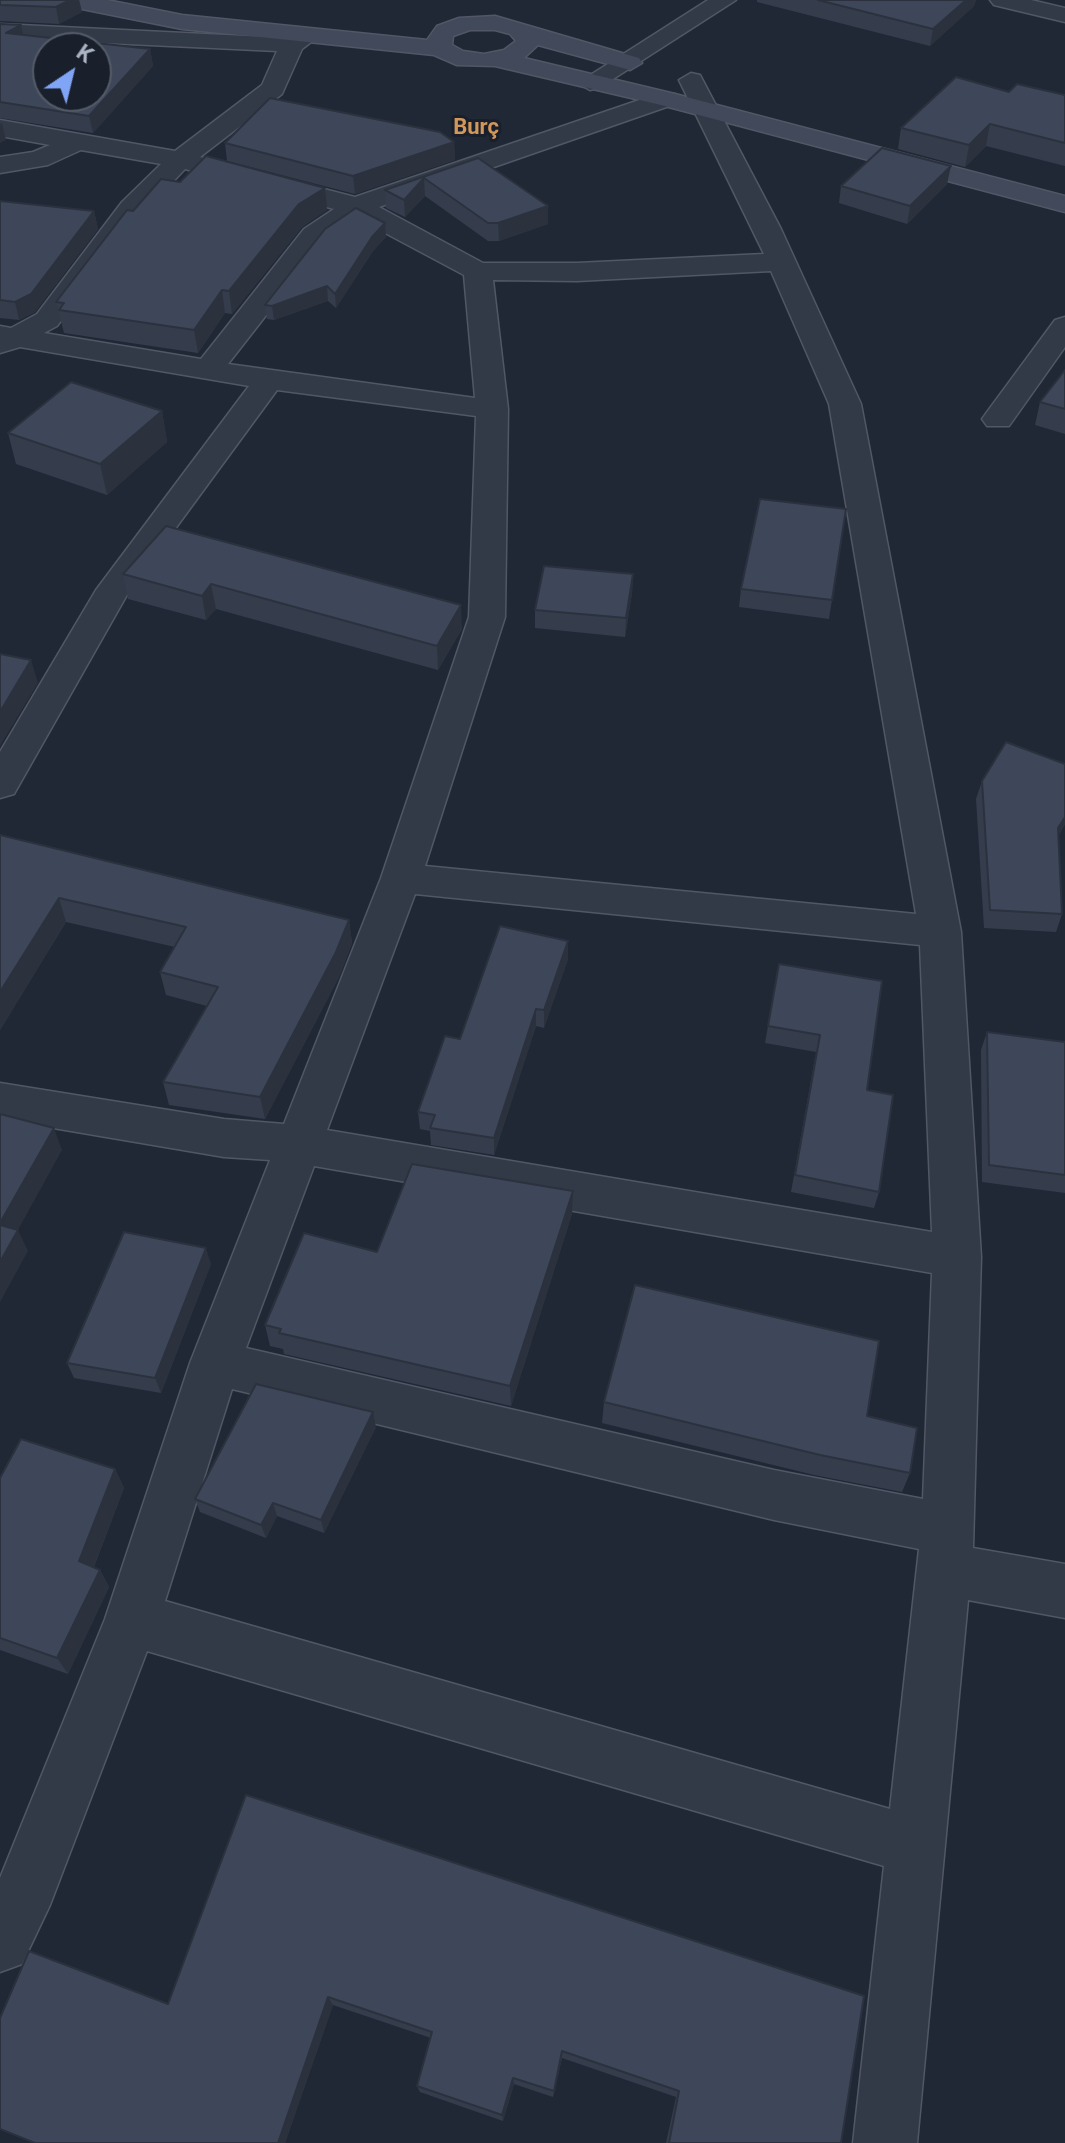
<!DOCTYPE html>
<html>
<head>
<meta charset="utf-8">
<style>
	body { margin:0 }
	#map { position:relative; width:1065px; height:2143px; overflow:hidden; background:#202836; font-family:Roboto,sans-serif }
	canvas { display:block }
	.north { position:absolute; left:32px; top:32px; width:80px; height:80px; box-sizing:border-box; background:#191f2b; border:2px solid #545b68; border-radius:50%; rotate:35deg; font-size:22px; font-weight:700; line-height:32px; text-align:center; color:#adb4c4 }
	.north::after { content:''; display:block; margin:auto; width:28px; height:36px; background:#80a5f6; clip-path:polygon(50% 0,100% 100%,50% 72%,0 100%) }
</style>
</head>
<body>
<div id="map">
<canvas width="1065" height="2143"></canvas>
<div class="north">K</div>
</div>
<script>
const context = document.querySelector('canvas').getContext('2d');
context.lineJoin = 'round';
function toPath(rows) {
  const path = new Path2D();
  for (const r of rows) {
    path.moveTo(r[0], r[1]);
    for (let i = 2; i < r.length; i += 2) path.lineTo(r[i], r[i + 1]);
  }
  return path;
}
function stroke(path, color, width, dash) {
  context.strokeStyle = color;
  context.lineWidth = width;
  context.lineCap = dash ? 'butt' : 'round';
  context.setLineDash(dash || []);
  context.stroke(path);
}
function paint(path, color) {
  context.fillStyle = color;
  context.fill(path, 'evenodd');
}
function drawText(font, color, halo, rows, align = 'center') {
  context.font = font + ' Roboto,sans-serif';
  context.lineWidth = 6;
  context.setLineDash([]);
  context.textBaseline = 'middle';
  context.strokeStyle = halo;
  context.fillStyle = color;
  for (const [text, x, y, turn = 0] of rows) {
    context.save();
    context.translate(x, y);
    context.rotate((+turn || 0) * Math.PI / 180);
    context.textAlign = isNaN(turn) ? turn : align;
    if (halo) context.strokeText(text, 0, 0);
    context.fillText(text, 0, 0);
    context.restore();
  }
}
const street = toPath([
	[708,0,736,0,599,88,590,90,578,83,708,0],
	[990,0,1031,0,1065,8,1065,22,994,5,990,0],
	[0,24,287,38,307,29,315,31,319,36,302,49,282,94,200,157,355,197,657,94,675,94,679,99,675,104,379,207,483,263,577,263,764,254,679,80,691,73,700,75,781,229,861,404,961,932,981,1257,973,1548,1065,1564,1065,1618,968,1600,917,2143,853,2143,884,1866,147,1651,50,1905,22,1964,0,1972,0,1878,105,1619,190,1363,270,1160,224,1157,0,1119,0,1083,224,1119,284,1124,381,878,469,617,476,416,277,390,128,593,14,794,0,798,0,752,96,590,249,386,20,347,0,353,0,326,11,328,37,314,122,202,161,164,81,150,48,165,0,173,0,157,33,152,50,145,0,136,0,120,175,151,262,85,277,51,0,38,0,24],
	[185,169,334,209,304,229,201,359,44,333,57,326,142,214,185,169],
	[357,218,464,275,475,398,228,364,324,241,357,218],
	[771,271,829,404,916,914,425,866,505,617,508,409,493,280,577,281,771,271],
	[415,894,920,945,932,1232,327,1130,415,894],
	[314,1166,932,1273,923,1499,774,1470,246,1348,314,1166],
	[232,1389,774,1520,919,1549,890,1809,165,1601,232,1389],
	[1065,317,1065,347,1009,426,987,426,982,419,987,412,1055,320,1065,317]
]);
const secondary = toPath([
	[60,0,107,0,182,15,427,40,437,26,459,18,495,16,639,58,642,63,630,70,538,45,524,58,675,94,1065,196,1065,212,661,105,495,66,457,65,434,55,182,29,72,7,60,0],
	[470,30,495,30,510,34,516,41,504,50,484,54,463,51,452,45,453,36,470,30]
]);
const wall = toPath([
	[0,0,79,0,82,12,59,24,0,21],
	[757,0,976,0,974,6,930,46,757,2],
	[0,24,21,25,24,35,150,49,153,66,93,133,0,118],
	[1009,92,1065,95,1065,166,986,146,965,167,898,149,901,128],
	[454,142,455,160,355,194,227,161,225,143],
	[478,158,548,206,548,224,499,241,488,241,425,196,405,217,386,208,385,190],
	[947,184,907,224,839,203,841,186],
	[0,201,94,211,98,229,35,312,19,320,0,318],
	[327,210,302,227,232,314,225,313,198,353,64,333,56,302,133,211],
	[385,223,386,237,373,251,336,308,328,301,274,320,267,319,265,305],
	[1065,370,1065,434,1035,425,1040,402],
	[162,411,167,442,107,495,16,464,8,433],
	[846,509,829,619,739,607,741,589],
	[166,526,462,629,438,670,216,609,206,620,128,599,123,574],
	[633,574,632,593,625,637,535,628,535,610],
	[1065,764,1065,824,1059,835,1062,914,1056,932,984,928,976,799,982,781],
	[0,835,349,920,352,943,340,975,265,1119,169,1105,163,1082,207,1006,166,995,160,972,175,947,66,922,0,1030],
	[568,941,568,959,544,1028,536,1026,494,1155,431,1145,430,1131,420,1129,418,1112,460,1039],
	[779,964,867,1090,879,1192,874,1208,791,1192,816,1052,765,1043],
	[987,1032,1065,1042,1065,1193,982,1182,981,1050],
	[572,1214,511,1406,284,1354,283,1349,270,1346,265,1325,377,1252],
	[211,1264,161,1393,74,1378,67,1363],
	[604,1402,867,1416,910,1473,902,1492,814,1475,602,1423],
	[376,1427,324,1533,277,1516,266,1538,200,1512,195,1499],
	[115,1469,124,1488,94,1567,100,1570,109,1587,68,1674,0,1650,0,1478],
	[246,1795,841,2143,666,2143,676,2097,562,2058,553,2097,514,2084,503,2121,420,2092,417,2086,431,2038,333,2005,285,2143,34,2143,168,2004]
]);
const shadedWall = toPath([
	[70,0,79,0,82,12,59,24,56,7],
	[966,0,976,0,974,6,930,46,933,29],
	[21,25,25,42,6,33],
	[150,49,153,66,93,133,89,116],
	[2,123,6,140,0,143,0,124],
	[990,124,986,146,965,167,969,145],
	[454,142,455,160,355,194,353,176],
	[951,166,947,184,907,224,910,206],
	[424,178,425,196,405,217,404,200],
	[325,188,327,210,302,227,232,314,229,291,299,204],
	[548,206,548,224,499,241,498,223],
	[94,211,98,229,35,312,19,320,15,302],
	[385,223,386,237,373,251,336,308,335,294,372,237],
	[327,286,328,301,274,320,272,306],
	[222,290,225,313,198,353,194,330],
	[162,411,167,442,107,495,100,464],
	[633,574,632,593,625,637,626,618],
	[211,584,216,609,206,620,202,596],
	[461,605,462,629,438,670,437,646],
	[31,660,38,683,0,746,0,712],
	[1065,817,1065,824,1052,847,1058,828],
	[59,898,66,922,0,1030,0,992],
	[349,920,352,943,340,975,265,1119,260,1097],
	[568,941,568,959,544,1028,544,1010],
	[536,1009,536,1026,494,1155,494,1138],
	[54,1128,62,1150,18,1230,28,1251,0,1302,0,1223],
	[573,1191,572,1214,511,1406,510,1386],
	[206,1248,211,1264,161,1393,155,1378],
	[373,1412,376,1427,324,1533,321,1520],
	[115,1469,124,1488,89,1579,79,1561],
	[273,1503,277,1516,266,1538,261,1525],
	[100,1570,109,1587,68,1674,57,1658],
	[328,1997,333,2005,285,2143,278,2143],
	[513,2078,514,2084,503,2121,502,2115]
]);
const building = toPath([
	[0,0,70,0,56,7,0,5,0,0],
	[818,0,966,0,933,29,818,0],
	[0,24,21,25,6,33,150,49,89,116,0,102,0,24],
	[48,48,96,48,96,96,48,96,48,48],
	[956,77,1009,92,1017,84,1065,95,1065,143,990,124,969,145,901,128,956,77],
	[270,98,440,132,454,142,353,176,225,143,270,98],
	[882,148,951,166,910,206,841,186,882,148],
	[206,156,325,188,299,204,229,291,222,290,194,330,59,310,64,303,56,302,127,210,133,211,161,179,180,182,206,156],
	[478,158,548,206,498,223,488,223,424,178,404,200,385,190,478,158],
	[0,201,94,211,31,294,15,302,0,300,0,201],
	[356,208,385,223,372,237,335,294,327,286,272,306,265,305,325,229,356,208],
	[1065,370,1065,409,1040,402,1065,370],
	[71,382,162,411,100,464,8,433,71,382],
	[760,499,846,509,832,600,741,589,760,499],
	[166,526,461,605,437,646,211,584,202,596,123,574,166,526],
	[544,566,633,574,626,618,535,610,544,566],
	[0,654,31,660,0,712,0,654],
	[1006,742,1065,764,1065,817,1058,828,1062,914,990,910,982,781,1006,742],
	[0,835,349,920,336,952,260,1097,163,1082,218,987,160,972,186,927,59,898,0,992,0,835],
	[500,926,568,941,544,1010,536,1009,494,1138,430,1128,435,1115,418,1112,445,1036,460,1039,500,926],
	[779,964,882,981,867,1090,893,1095,879,1192,795,1175,820,1035,768,1026,779,964],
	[987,1032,1065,1042,1065,1175,989,1165,987,1032],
	[0,1114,54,1128,0,1223,0,1114],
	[412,1164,573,1191,510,1386,279,1333,281,1329,265,1325,304,1233,377,1252,412,1164],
	[0,1225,18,1230,0,1262,0,1225],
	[124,1232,206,1248,155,1378,67,1363,124,1232],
	[635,1285,879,1341,867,1416,917,1428,910,1473,820,1455,604,1402,635,1285],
	[256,1384,373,1412,321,1520,273,1503,261,1525,195,1499,256,1384],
	[21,1439,115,1469,79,1561,100,1570,57,1658,0,1638,0,1478,21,1439],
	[246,1795,864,1996,841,2143,669,2143,679,2091,562,2051,554,2091,513,2078,502,2115,417,2086,432,2032,328,1997,278,2143,35,2143,0,2129,0,2018,29,1951,168,2004,246,1795]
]);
const farQuarternames = [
	["Burç",476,128]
];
stroke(street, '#515765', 3);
stroke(secondary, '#515765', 3);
paint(street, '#333a47');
paint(secondary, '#41495a');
paint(wall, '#353d4d');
paint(shadedWall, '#2b323e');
paint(building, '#3e4759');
stroke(building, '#2b323e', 2);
drawText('bold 22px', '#d1975b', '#191f2b', farQuarternames);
</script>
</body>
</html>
